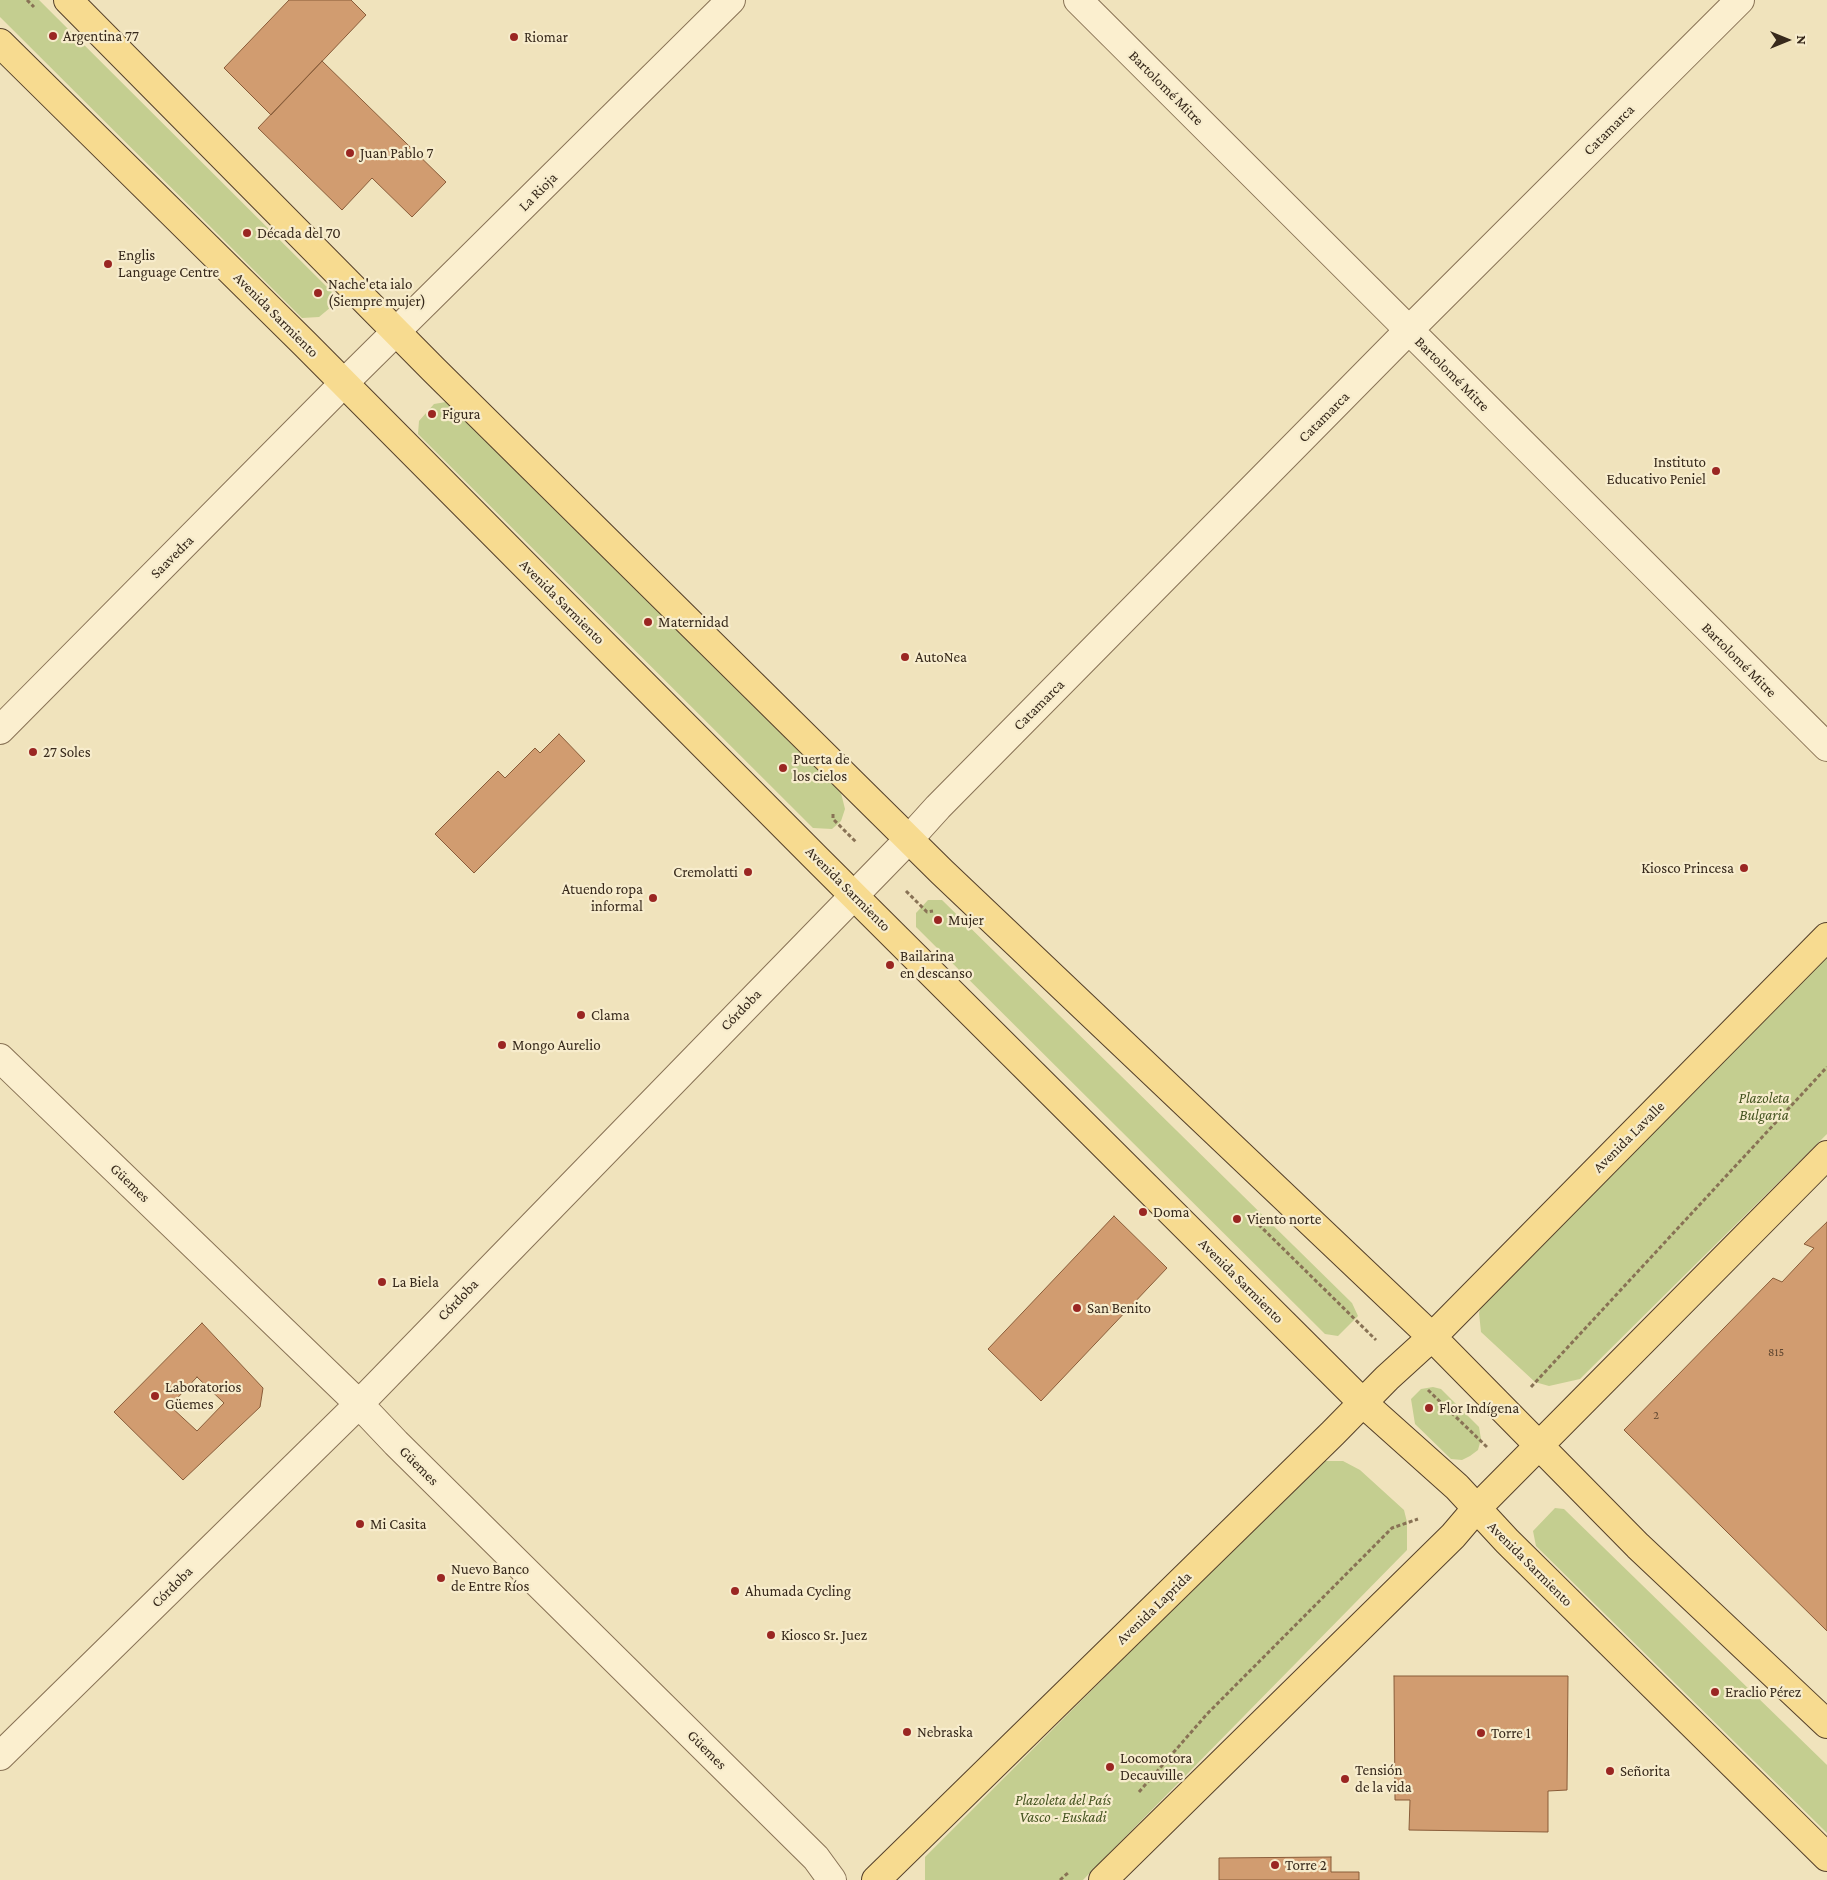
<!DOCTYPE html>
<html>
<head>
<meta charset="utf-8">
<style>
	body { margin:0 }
	#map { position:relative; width:1827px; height:1880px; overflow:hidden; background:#f0e3bc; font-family:"Crimson Pro",serif }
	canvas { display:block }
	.north { position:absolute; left:1762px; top:15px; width:50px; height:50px; -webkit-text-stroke:4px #f7eccc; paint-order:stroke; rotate:90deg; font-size:14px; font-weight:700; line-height:20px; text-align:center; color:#37291b }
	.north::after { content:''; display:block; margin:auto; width:18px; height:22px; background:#37291b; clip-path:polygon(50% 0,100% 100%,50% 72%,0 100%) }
</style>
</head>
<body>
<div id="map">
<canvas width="1827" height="1880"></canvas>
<div class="north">N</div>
</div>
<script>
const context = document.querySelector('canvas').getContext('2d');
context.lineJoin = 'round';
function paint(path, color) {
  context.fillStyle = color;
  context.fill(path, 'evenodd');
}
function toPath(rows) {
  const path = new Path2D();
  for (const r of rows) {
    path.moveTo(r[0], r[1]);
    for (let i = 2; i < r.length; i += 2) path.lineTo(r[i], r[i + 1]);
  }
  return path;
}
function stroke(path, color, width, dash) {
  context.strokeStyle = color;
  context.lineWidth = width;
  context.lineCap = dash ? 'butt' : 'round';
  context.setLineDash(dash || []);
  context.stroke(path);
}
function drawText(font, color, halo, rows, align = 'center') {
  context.font = font + ' "Crimson Pro",serif';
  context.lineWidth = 4.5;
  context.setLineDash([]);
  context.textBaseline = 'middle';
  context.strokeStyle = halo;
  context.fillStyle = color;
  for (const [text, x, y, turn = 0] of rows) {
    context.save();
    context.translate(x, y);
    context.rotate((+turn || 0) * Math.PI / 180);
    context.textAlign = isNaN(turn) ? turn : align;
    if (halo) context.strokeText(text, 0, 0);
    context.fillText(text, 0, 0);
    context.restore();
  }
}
const green = toPath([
	[0,0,39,0,333,293,331,307,319,317,302,318,0,17],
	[446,402,841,793,845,809,841,821,832,829,813,828,418,434,419,421,434,404],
	[928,900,942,900,1352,1303,1358,1316,1338,1336,1325,1334,916,927,916,913],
	[1827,954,1827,1134,1580,1379,1549,1386,1535,1382,1481,1332,1479,1313,1483,1299],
	[1433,1387,1441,1389,1479,1427,1481,1439,1478,1450,1470,1456,1462,1460,1451,1459,1415,1424,1411,1399,1421,1389],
	[1321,1461,1343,1461,1360,1470,1404,1510,1407,1522,1407,1550,1083,1880,925,1880,925,1857],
	[1555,1508,1564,1509,1827,1765,1827,1833,1536,1546,1533,1531]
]);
const building = toPath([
	[289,0,351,0,366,15,271,115,224,68,289,0],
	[322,61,446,182,412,217,372,178,342,210,258,128,322,61],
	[559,734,585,761,474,873,435,834,498,771,505,778,535,748,540,753,559,734],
	[1114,1216,1167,1268,1041,1401,988,1349,1114,1216],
	[1827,1222,1827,1631,1624,1430,1773,1278,1782,1282,1814,1248,1804,1244,1827,1222],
	[202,1323,263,1388,260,1407,183,1480,114,1412,202,1323],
	[197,1377,224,1403,197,1431,170,1406,197,1377],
	[1394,1676,1568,1676,1567,1790,1548,1791,1548,1832,1409,1830,1410,1800,1395,1800,1394,1676],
	[1331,1857,1331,1872,1359,1872,1359,1880,1219,1880,1219,1858,1331,1857]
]);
const path = toPath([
	[27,0,34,7],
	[833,814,833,819,857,843],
	[906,891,927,912,933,911],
	[1254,1220,1376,1340],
	[1531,1387,1827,1067],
	[1428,1390,1488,1448],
	[1139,1792,1207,1714,1392,1528,1418,1519],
	[1060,1880,1069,1872]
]);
const minor = toPath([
	[1078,0,1827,747],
	[0,730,344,383,731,0],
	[0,1058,359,1404,396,1443,816,1858,832,1880],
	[0,1756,359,1404,910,838,938,807,1409,330,1740,0]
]);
const major = toPath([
	[68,0,434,370,942,872,1432,1337,1638,1546,1827,1724],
	[0,43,305,344,817,859,1363,1403,1457,1487,1507,1541,1827,1857],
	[876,1880,1333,1433,1387,1378,1432,1337,1827,937],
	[1103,1880,1453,1536,1476,1509,1827,1155]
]);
const markers = [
	[53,36,5,"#9a2622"],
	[514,37,5,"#9a2622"],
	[350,153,5,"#9a2622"],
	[247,233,5,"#9a2622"],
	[108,264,5,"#9a2622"],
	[318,293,5,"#9a2622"],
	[432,414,5,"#9a2622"],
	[1716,471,5,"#9a2622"],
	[648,622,5,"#9a2622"],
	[905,657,5,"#9a2622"],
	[33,752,5,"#9a2622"],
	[783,768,5,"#9a2622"],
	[1744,868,5,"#9a2622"],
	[748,872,5,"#9a2622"],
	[653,898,5,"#9a2622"],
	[938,920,5,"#9a2622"],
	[890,965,5,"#9a2622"],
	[581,1015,5,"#9a2622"],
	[502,1045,5,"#9a2622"],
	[1143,1212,5,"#9a2622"],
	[1237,1219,5,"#9a2622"],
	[382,1282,5,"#9a2622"],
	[1077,1308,5,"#9a2622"],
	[155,1396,5,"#9a2622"],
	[1429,1408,5,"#9a2622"],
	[360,1524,5,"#9a2622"],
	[441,1578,5,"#9a2622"],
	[735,1591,5,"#9a2622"],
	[771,1635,5,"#9a2622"],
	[1715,1692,5,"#9a2622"],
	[907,1732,5,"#9a2622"],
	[1481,1733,5,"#9a2622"],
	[1110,1767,5,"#9a2622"],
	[1610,1771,5,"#9a2622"],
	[1345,1779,5,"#9a2622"],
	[1275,1865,5,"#9a2622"]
];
const numberNames = [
	["815",1776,1352],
	["2",1656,1415]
];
const poiNames = [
	["Argentina 77",63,36],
	["Riomar",524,37],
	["Juan Pablo 7",360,153],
	["Década del 70",257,233],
	["Englis",118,255],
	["Language Centre",118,272],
	["Nache'eta ialo",328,284],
	["(Siempre mujer)",328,301],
	["Figura",442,414],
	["Instituto",1706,462,"right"],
	["Educativo Peniel",1706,479,"right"],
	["Maternidad",658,622],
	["AutoNea",915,657],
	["27 Soles",43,752],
	["Puerta de",793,759],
	["los cielos",793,776],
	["Kiosco Princesa",1734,868,"right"],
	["Cremolatti",738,872,"right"],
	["Atuendo ropa",643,889,"right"],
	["informal",643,906,"right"],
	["Mujer",948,920],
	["Bailarina",900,956],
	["en descanso",900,973],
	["Clama",591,1015],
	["Mongo Aurelio",512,1045],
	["Doma",1153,1212],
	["Viento norte",1247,1219],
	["La Biela",392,1282],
	["San Benito",1087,1308],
	["Laboratorios",165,1387],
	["Güemes",165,1404],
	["Flor Indígena",1439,1408],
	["Mi Casita",370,1524],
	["Nuevo Banco",451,1569],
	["de Entre Ríos",451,1586],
	["Ahumada Cycling",745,1591],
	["Kiosco Sr. Juez",781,1635],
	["Eraclio Pérez",1725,1692],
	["Nebraska",917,1732],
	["Torre 1",1491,1733],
	["Locomotora",1120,1758],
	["Decauville",1120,1775],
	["Tensión",1355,1770],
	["de la vida",1355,1787],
	["Señorita",1620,1771],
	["Torre 2",1285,1865]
];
const streetNames = [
	["Bartolomé Mitre",1166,88,45],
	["Catamarca",1609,130,-45],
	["La Rioja",538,192,-45],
	["Avenida Sarmiento",276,315,45],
	["Bartolomé Mitre",1452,374,45],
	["Catamarca",1324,417,-45],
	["Saavedra",172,557,-45],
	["Avenida Sarmiento",562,602,45],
	["Bartolomé Mitre",1739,660,45],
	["Catamarca",1039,705,-45],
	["Avenida Sarmiento",848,889,45],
	["Córdoba",741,1010,-46],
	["Avenida Lavalle",1629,1137,-45],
	["Güemes",130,1183,44],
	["Avenida Sarmiento",1241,1281,45],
	["Córdoba",458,1300,-46],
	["Güemes",419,1466,45],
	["Avenida Sarmiento",1530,1564,45],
	["Córdoba",172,1587,-45],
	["Avenida Laprida",1154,1608,-44],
	["Güemes",707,1750,45]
];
const parkNames = [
	["Plazoleta",1764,1098],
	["Bulgaria",1764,1115],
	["Plazoleta del País",1063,1800],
	["Vasco - Euskadi",1063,1817]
];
paint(green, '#c4ce90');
paint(building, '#d19c70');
stroke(building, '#895c39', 1);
stroke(minor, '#887255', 30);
stroke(major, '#55402a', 30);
stroke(path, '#887255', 3, [4, 2.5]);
stroke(minor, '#fbefcf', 28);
stroke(major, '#f7db90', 28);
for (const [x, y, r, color] of markers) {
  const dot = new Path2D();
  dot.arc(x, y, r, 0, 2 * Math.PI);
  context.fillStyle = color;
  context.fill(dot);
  stroke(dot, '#f7eccc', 2);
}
drawText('12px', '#5e4630', null, numberNames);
drawText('15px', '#37291b', '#f7eccc', poiNames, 'left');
drawText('15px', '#37291b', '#f7eccc', streetNames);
drawText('italic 15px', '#455420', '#f7eccc', parkNames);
</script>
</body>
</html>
